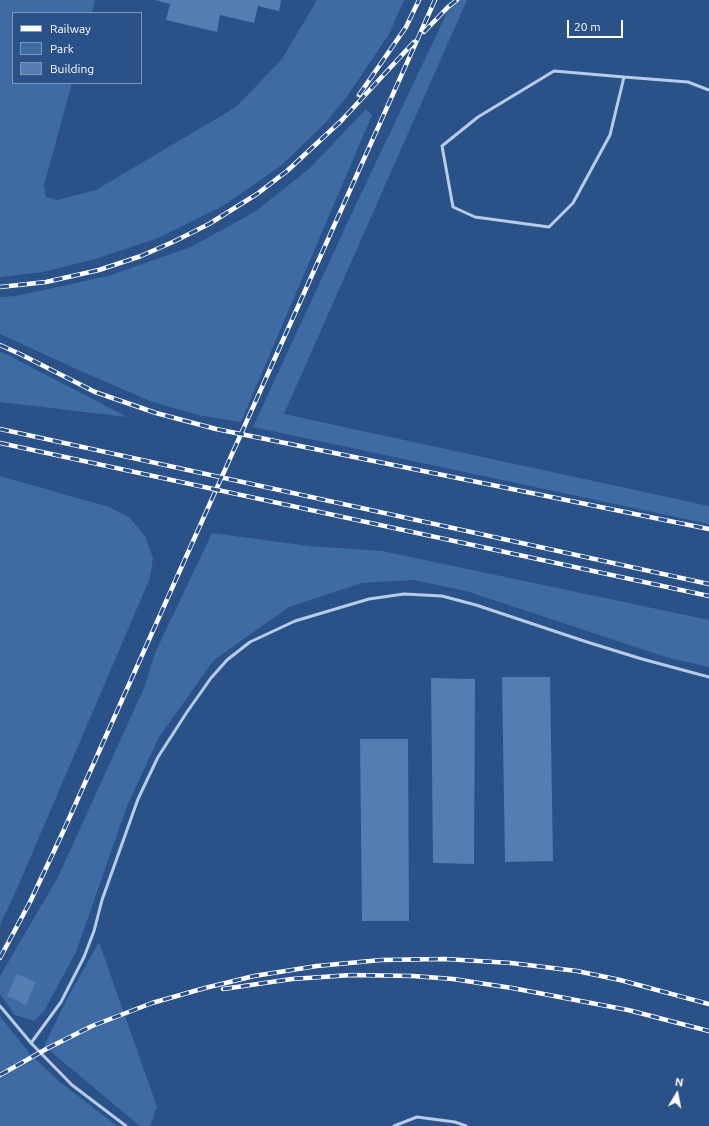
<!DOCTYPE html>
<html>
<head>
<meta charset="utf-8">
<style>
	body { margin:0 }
	#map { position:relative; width:709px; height:1126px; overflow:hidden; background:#2a5188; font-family:Ubuntu,sans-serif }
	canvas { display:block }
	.legend { position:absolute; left:12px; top:12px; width:130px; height:72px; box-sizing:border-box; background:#2a5188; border:1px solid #7f97b8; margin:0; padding:5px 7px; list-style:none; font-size:12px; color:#fff }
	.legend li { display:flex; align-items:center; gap:8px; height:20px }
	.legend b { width:20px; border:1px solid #7f97b8 }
	.north { position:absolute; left:657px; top:1074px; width:40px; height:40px; -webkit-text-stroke:3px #2a5188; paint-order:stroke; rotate:10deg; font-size:11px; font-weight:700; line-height:16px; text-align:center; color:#fff }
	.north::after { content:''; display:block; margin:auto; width:14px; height:18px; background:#fff; clip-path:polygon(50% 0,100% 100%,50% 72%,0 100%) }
	.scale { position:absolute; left:567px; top:20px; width:56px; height:18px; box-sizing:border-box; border:2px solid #fff; border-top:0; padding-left:5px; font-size:12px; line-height:14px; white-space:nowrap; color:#fff; -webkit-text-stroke:3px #2a5188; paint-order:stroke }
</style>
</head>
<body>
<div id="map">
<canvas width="709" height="1126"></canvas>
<ul class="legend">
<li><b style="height:5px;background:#fff"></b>Railway</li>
<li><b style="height:11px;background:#3f6ba4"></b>Park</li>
<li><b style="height:11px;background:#567db1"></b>Building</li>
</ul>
<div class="north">N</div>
<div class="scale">20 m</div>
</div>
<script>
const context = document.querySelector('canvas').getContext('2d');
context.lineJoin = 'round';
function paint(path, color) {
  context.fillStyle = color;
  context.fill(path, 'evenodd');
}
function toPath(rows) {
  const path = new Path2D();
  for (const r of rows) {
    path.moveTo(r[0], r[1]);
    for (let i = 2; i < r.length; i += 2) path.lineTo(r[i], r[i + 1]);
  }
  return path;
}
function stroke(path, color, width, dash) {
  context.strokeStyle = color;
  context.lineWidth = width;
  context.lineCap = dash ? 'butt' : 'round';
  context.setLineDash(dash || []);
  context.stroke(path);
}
const green = toPath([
	[0,0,95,0,92,13,13,13,13,83,72,83,44,185,46,197,57,200,96,190,236,107,282,59,317,0,404,0,389,34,346,98,326,122,282,165,223,206,158,238,95,259,43,272,0,277],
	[453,0,467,0,284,414,709,506,709,524,253,427,351,215],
	[366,109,372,115,241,422,198,415,150,401,83,372,0,334,0,297,16,296,108,276,191,247,256,211,310,168],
	[0,352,4,353,127,417,0,402],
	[0,476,109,507,130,518,145,536,153,558,150,578,16,891,0,925],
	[212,533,309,546,382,551,709,620,709,667,669,658,466,591,413,580,362,583,289,607,214,660,159,737,127,806,76,952,44,1011,34,1021,15,1015,0,994,0,976,58,877,144,688,155,653],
	[99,942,157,1107,150,1126,140,1126,44,1046,68,997],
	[0,1016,30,1054,61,1083,117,1126,0,1126]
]);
const building = toPath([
	[155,0,281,0,279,11,258,6,254,23,220,15,217,32,166,20,170,4],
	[502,677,550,677,553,861,505,862],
	[431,678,475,679,474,864,433,863],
	[360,739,408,739,409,921,362,921],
	[17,974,36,982,26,1005,7,996]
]);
const lane = toPath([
	[624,77,610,135,573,203,549,227,475,217,453,207,442,146,478,117,554,71,624,77,688,82,709,90],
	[0,1006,31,1043,72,1085,126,1126],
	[31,1043,61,1002,84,957,94,931,102,900,138,799,158,757,187,712,211,678,227,660,250,642,295,621,369,599,404,594,442,596,476,605,587,642,642,659,709,677],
	[394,1126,417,1117,455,1122,466,1126]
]);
const rail = toPath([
	[424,32,448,7,457,0],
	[359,95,406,27,419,0],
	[0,287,46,282,99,270,141,256,175,241,209,224,257,194,287,171,341,121,414,42],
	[0,345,20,354,95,392,156,413,216,429,709,529],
	[0,429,709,584],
	[0,443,709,596],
	[0,958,30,902,63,832,435,0],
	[223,989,292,979,352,975,413,976,453,979,512,988,628,1010,709,1031],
	[0,1075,48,1048,92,1026,152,1003,205,988,254,976,317,966,381,960,445,959,511,963,577,971,620,980,709,1004]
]);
paint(green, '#3f6ba4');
paint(building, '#567db1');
stroke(lane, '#b7cce8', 3);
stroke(rail, '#fff', 4.5);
stroke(rail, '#2a5188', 3, [9]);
</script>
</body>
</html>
